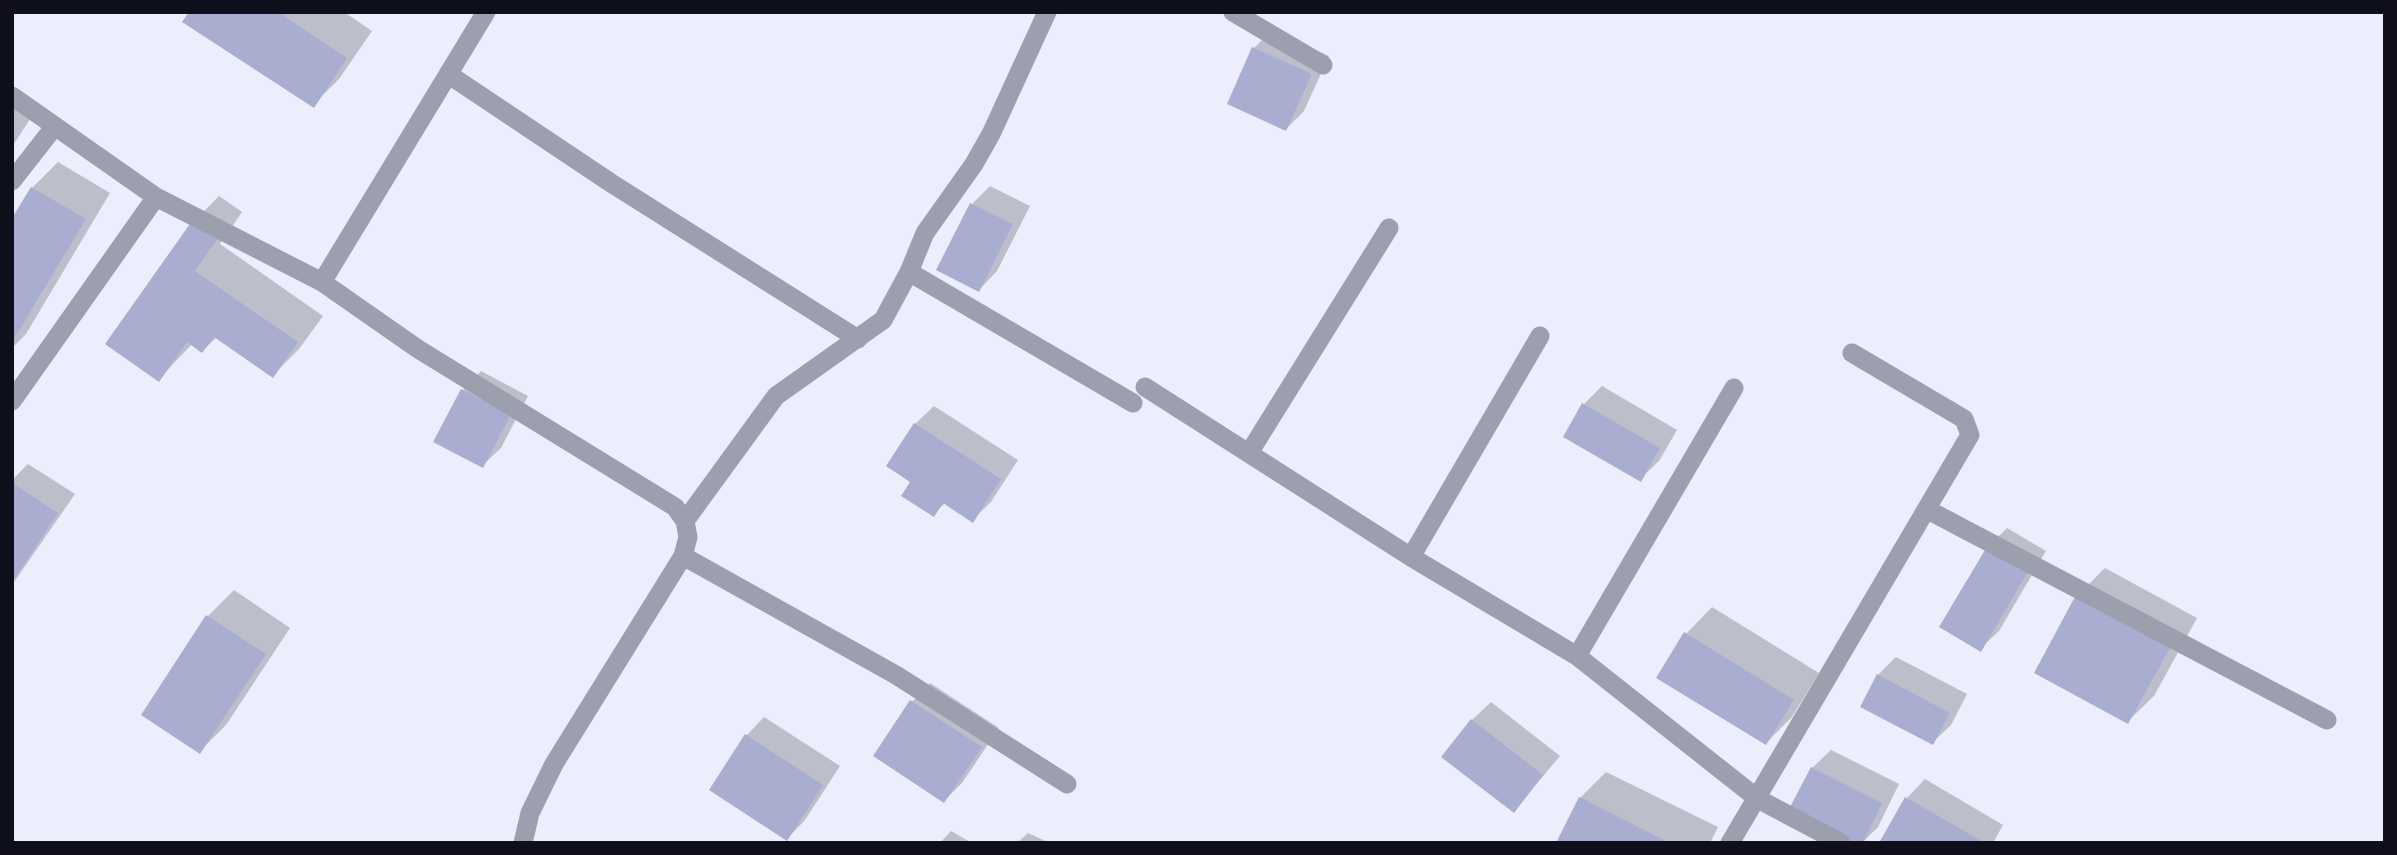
<!DOCTYPE html>
<html>
<head>
<meta charset="utf-8">
<style>
	body { margin:0 }
	#map { position:relative; width:2397px; height:855px; overflow:hidden; background:#eceefd; font-family:Mulish,sans-serif }
	canvas { display:block }
	.frame { position:absolute; inset:0; border:14px solid #0e0f1b; pointer-events:none }
</style>
</head>
<body>
<div id="map">
<canvas width="2397" height="855"></canvas>
<div class="frame"></div>
</div>
<script>
const context = document.querySelector('canvas').getContext('2d');
context.lineJoin = 'round';
function paint(path, color) {
  context.fillStyle = color;
  context.fill(path, 'evenodd');
}
function toPath(rows) {
  const path = new Path2D();
  for (const r of rows) {
    path.moveTo(r[0], r[1]);
    for (let i = 2; i < r.length; i += 2) path.lineTo(r[i], r[i + 1]);
  }
  return path;
}
function stroke(path, color, width, dash) {
  context.strokeStyle = color;
  context.lineWidth = width;
  context.lineCap = dash ? 'butt' : 'round';
  context.setLineDash(dash || []);
  context.stroke(path);
}
const shadow = toPath([
	[191,12,344,12,372,31,339,79,313,105],
	[1272,30,1329,56,1304,111,1286,129,1254,48],
	[12,88,39,105,12,147],
	[58,162,110,193,26,334,12,348,12,221,32,188],
	[990,186,1030,206,997,271,979,290,972,204],
	[219,196,242,212,220,244,323,316,299,349,273,375,217,337,202,351,192,344,159,379,193,222],
	[481,371,528,396,501,448,482,466,435,441,463,390],
	[1602,386,1677,430,1659,461,1640,479,1584,404],
	[934,406,1018,460,991,502,972,520,945,503,933,515,915,424],
	[28,464,75,494,12,585,12,480],
	[2007,528,2046,551,1999,631,1980,649,1989,546],
	[2105,568,2197,618,2154,696,2127,722,2079,594],
	[234,590,290,628,226,725,200,751,208,616],
	[1712,607,1819,673,1792,717,1766,743,1686,634],
	[1896,657,1967,694,1951,725,1932,743,1878,675],
	[930,683,999,728,962,783,944,801,912,702],
	[1491,702,1560,756,1514,811,1472,720],
	[764,717,840,766,805,820,787,839,746,736],
	[1831,750,1899,784,1878,827,1862,843,1812,768],
	[1606,772,1718,827,1710,843,1558,843,1580,798],
	[1925,779,2003,825,1993,843,1881,843,1907,798],
	[951,831,972,843,940,843],
	[1028,833,1050,843,1017,843]
]);
const building = toPath([
	[189,12,278,12,347,58,314,108,182,22],
	[1252,47,1312,74,1286,131,1227,104],
	[31,187,86,219,12,342,12,218],
	[970,203,1013,224,979,292,936,270],
	[192,221,218,238,195,271,298,342,273,378,214,337,202,353,187,342,159,382,105,344],
	[461,389,511,414,483,468,433,442],
	[1582,403,1660,448,1641,482,1563,437],
	[914,423,1001,479,973,523,943,503,934,517,901,496,910,482,886,466],
	[12,483,58,513,12,582],
	[1988,545,2029,570,1981,652,1939,627],
	[2077,593,2172,644,2128,724,2034,673],
	[206,615,266,654,200,754,141,715],
	[1684,632,1794,700,1766,745,1656,678],
	[1877,674,1950,713,1933,745,1860,707],
	[910,700,982,747,944,803,873,756],
	[1471,719,1543,775,1514,813,1441,757],
	[745,734,823,785,787,841,709,790],
	[1811,767,1882,803,1863,843,1851,843,1788,811],
	[1579,797,1670,843,1556,843],
	[1905,797,1985,843,1879,843]
]);
const minor = toPath([
	[1233,12,1323,65],
	[448,74,611,183,858,339],
	[12,96,156,197,322,282,418,349,675,507,685,521,688,537,683,556,554,764,530,813,523,843],
	[12,181,55,126],
	[909,272,1133,403],
	[322,282,486,12],
	[1145,387,1411,557,1577,656,1758,799,1841,843],
	[12,401,156,197],
	[1249,453,1389,228],
	[1928,510,2327,720],
	[685,521,776,396,883,320,909,272,925,233,974,164,991,134,1047,12],
	[683,556,896,675,1067,784],
	[1411,557,1540,336],
	[1577,656,1734,388],
	[1730,843,1970,435,1964,419,1852,353]
]);
paint(shadow, '#0003');
paint(building, '#a9adcf');
stroke(minor, '#9c9fae', 19);
</script>
</body>
</html>
